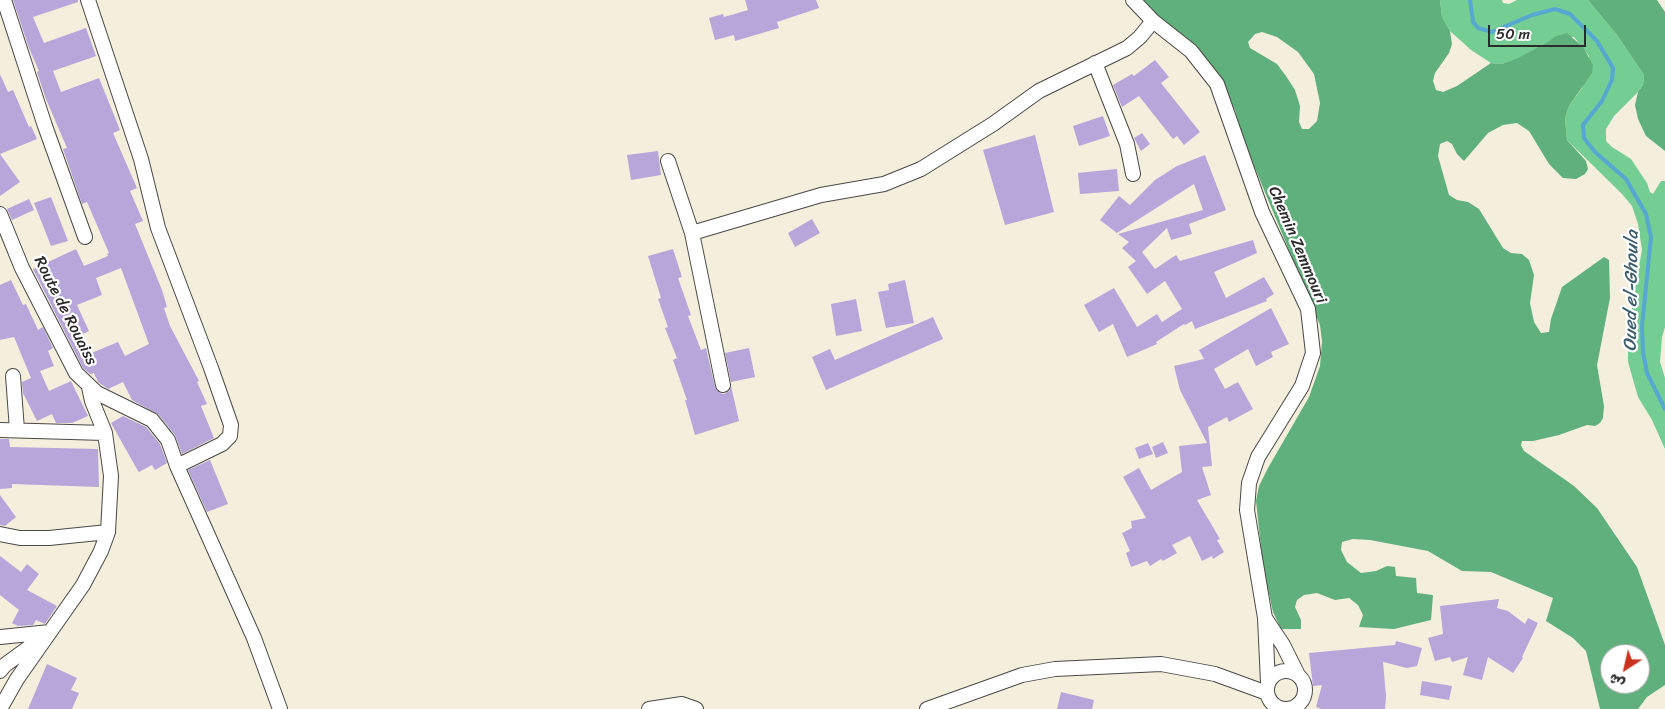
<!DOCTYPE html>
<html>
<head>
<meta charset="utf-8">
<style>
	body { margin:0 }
	#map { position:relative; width:1665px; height:709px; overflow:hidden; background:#f4efdd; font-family:Sriracha,"Playpen Sans Arabic",sans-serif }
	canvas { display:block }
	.north { position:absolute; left:1600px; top:644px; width:50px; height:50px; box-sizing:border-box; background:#fff; border:1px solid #aaa; border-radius:50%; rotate:215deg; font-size:14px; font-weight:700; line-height:20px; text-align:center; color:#2b2b2b }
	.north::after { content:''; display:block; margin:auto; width:18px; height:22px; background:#c8321e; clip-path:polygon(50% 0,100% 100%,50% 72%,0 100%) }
	.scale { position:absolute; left:1488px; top:25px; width:98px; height:22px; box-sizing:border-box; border:2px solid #2b2b2b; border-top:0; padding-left:6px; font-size:15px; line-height:18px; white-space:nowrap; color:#2b2b2b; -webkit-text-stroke:4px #fff; paint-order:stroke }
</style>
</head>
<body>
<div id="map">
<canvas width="1665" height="709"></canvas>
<div class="north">ش</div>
<div class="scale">50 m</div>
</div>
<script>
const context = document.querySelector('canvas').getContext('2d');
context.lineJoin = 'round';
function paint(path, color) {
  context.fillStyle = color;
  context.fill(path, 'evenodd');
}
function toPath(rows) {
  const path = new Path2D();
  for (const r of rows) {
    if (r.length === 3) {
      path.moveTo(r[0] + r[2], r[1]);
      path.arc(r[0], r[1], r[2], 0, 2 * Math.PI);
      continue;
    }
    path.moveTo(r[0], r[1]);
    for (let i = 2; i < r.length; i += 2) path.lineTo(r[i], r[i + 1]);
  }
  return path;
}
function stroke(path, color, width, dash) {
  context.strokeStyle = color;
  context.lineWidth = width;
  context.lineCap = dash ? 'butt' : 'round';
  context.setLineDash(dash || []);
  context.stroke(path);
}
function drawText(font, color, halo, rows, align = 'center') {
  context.font = font + ' Sriracha,sans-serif';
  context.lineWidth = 4.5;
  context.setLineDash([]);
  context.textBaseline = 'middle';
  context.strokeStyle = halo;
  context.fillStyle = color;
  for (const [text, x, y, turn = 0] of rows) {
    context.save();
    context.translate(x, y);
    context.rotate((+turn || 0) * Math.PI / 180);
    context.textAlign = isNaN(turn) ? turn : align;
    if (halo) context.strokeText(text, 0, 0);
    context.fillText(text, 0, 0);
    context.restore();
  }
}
const green = toPath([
	[1440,0,1502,0,1503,3,1509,4,1517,0,1588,0,1617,35,1644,75,1643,85,1638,92,1614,116,1606,129,1606,141,1612,147,1631,159,1647,183,1650,192,1653,194,1661,181,1665,181,1665,327,1662,337,1660,362,1665,378,1665,449,1652,420,1638,397,1628,362,1628,340,1633,299,1642,250,1638,224,1632,206,1622,194,1567,140,1565,118,1569,106,1582,88,1589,56,1574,37,1554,37,1549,42,1519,58,1502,64,1491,63,1471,50,1450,31,1442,17]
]);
const forest = toPath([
	[1140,0,1440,0,1442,17,1450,31,1452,44,1449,53,1435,73,1433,81,1436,90,1443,92,1457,86,1491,63,1502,64,1518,58,1548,42,1554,37,1567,33,1583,47,1593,65,1592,73,1569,106,1565,118,1567,140,1586,161,1588,169,1585,174,1576,179,1563,178,1549,164,1529,131,1517,123,1503,125,1488,133,1464,161,1457,154,1452,144,1447,141,1440,144,1438,156,1449,195,1457,200,1468,202,1479,209,1503,248,1511,253,1522,254,1529,260,1534,275,1530,303,1534,322,1541,333,1549,332,1551,319,1562,287,1604,257,1609,260,1610,298,1597,365,1604,406,1603,418,1600,423,1595,426,1587,425,1559,435,1533,441,1522,441,1521,445,1524,451,1574,486,1597,508,1637,567,1665,645,1665,685,1647,697,1638,709,1600,709,1586,651,1573,638,1546,621,1553,598,1491,572,1462,571,1428,551,1370,540,1353,539,1342,542,1341,550,1347,562,1361,573,1376,571,1387,566,1395,567,1396,576,1416,578,1417,593,1433,595,1431,620,1394,629,1359,627,1363,615,1358,605,1349,598,1335,600,1317,593,1304,595,1297,600,1295,607,1301,620,1301,629,1281,629,1273,612,1263,566,1256,501,1259,486,1268,468,1309,397,1320,366,1322,341,1320,325,1245,144,1235,110,1218,76],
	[1262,32,1277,37,1298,52,1314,74,1320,103,1317,121,1309,129,1302,129,1299,122,1300,106,1295,90,1286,76,1277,64,1250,48,1248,42,1255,34],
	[1610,654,1640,654,1640,684,1610,684],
	[1588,0,1657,0,1665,12,1665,151,1646,136,1638,119,1635,105,1638,92,1643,85,1644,75,1617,35]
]);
const stream = toPath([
	[1470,0,1473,22,1478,28,1492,32,1532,15,1555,9,1570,14,1597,41,1613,68,1612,80,1602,101,1583,125,1584,138,1595,152,1626,179,1646,214,1651,237,1642,326,1643,352,1647,373,1665,409]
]);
const building = toPath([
	[13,0,78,0,78,2,33,17,44,43,86,28,96,56,53,71,61,92,99,78,120,130,113,133,137,188,130,191,143,221,135,224,162,290,167,307,164,308,170,326,199,381,197,382,207,404,201,406,214,438,182,454,175,435,159,415,132,400,123,382,108,389,98,382,94,373,90,374,83,368,33,269,76,249,84,266,108,256,107,254,109,253,87,202,82,204,63,149,67,148,46,99,37,72,39,71,29,48],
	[121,268,149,344,125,356,118,342,89,354,79,336,89,331,77,305,102,295,96,278],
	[745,0,816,0,819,8,777,22,779,28,735,41,734,35,715,40,709,18,723,14,724,17,748,10],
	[1155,60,1169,77,1161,83,1200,132,1184,145,1177,136,1173,139,1139,96,1122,107,1113,85,1132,74,1134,76],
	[0,74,8,92,13,90,29,127,31,126,37,139,0,154,20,182,0,196],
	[1103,116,1110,136,1079,146,1073,126],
	[1142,133,1150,144,1141,151,1134,138],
	[1035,135,1054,212,1005,225,983,150],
	[658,151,661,175,631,180,627,155],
	[1205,155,1226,210,1189,224,1192,234,1171,240,1167,228,1142,252,1155,269,1176,255,1180,261,1253,240,1257,253,1214,272,1226,298,1264,277,1274,294,1266,299,1267,301,1195,329,1192,321,1185,325,1184,324,1156,342,1157,344,1127,357,1113,324,1099,332,1084,305,1114,288,1137,327,1157,314,1162,322,1182,309,1165,281,1147,294,1128,267,1136,261,1122,248,1129,242,1118,234,1203,210,1194,184,1117,233,1100,220,1119,196,1130,205,1155,180,1177,166],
	[1117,169,1119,191,1080,194,1078,173],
	[51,197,68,241,51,246,34,203],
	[29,199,34,210,12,220,7,209],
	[812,219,820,233,795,247,788,233],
	[673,249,682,277,678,278,691,315,688,316,701,350,706,348,715,387,720,393,724,394,729,391,731,386,739,421,695,435,685,400,687,400,673,360,677,358,665,328,668,327,658,299,661,298,648,256],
	[11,280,23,305,26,304,38,330,43,327,53,348,48,351,54,366,40,371,49,391,71,381,88,416,72,423,56,423,52,414,37,421,23,393,22,382,31,378,14,337,0,340,0,285],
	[905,280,914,323,886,328,878,292,889,290,888,284],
	[856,299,862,331,836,336,831,304],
	[1271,308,1289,344,1271,352,1273,357,1256,366,1248,349,1214,369,1225,389,1238,382,1253,409,1229,422,1227,417,1208,427,1212,466,1202,467,1211,495,1197,500,1220,539,1217,540,1224,552,1213,559,1212,556,1202,561,1190,536,1172,545,1177,553,1163,561,1161,559,1150,566,1147,561,1131,567,1126,553,1130,551,1122,533,1132,528,1131,521,1146,518,1123,477,1139,468,1151,490,1182,472,1179,446,1207,443,1180,390,1174,366,1204,359,1199,350],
	[933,317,943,339,826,390,812,357,830,349,835,360],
	[749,348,755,377,731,382,725,353],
	[123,416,146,427,160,444,167,463,155,470,152,465,139,472,138,471,111,423],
	[0,439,9,439,10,447,98,449,99,487,12,484,12,488,0,489],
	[1163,442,1168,453,1156,458,1152,447],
	[1148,443,1153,454,1139,459,1135,448],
	[210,460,228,504,207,512,188,470],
	[0,495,16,517,5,526,0,525],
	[0,556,21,572,27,564,39,574,27,590,57,606,45,624,36,620,33,625,18,626,12,623,19,610,0,595],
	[1499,599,1497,608,1508,611,1525,624,1528,618,1538,623,1522,657,1523,658,1513,673,1488,657,1482,680,1463,675,1468,657,1452,662,1450,657,1435,661,1428,638,1443,634,1440,606],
	[1396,641,1422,648,1417,666,1407,668,1383,662,1386,696,1385,709,1321,709,1316,707,1322,685,1313,686,1309,653,1395,645],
	[47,664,77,678,71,690,79,693,72,709,28,709],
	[1422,681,1452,686,1449,700,1420,695],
	[1061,692,1094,700,1092,709,1057,709]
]);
const minor = toPath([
	[4,0,45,126,85,237],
	[88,0,141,159,158,228,211,368,231,425,230,436,222,444,177,466],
	[1133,0,1153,21,1191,51,1217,84,1262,212,1308,309,1313,353,1302,386,1258,457,1249,483,1248,497,1247,510,1265,618,1268,683],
	[1095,63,1127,144,1133,174],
	[668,161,692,233,723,385],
	[0,214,22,268,76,373,97,393,152,420,168,440,177,466,254,638,280,709],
	[692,233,821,195,884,184,921,169,993,124,1039,91,1127,48,1140,37,1153,21],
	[13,376,17,430],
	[0,430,105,433],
	[0,534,20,538,49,538,108,532],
	[1265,618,1283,645,1298,675],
	[0,637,50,632,5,665,0,671],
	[1286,690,19],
	[0,709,17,679,83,585,101,551,108,532,111,476,105,433,92,401,89,387],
	[649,709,682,704,696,709],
	[927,709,1022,675,1055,669,1161,664,1215,674,1267,693]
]);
const streetNames = [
	["Chemin Zemmouri",1297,245,67],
	["Route de Rouaiss",65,311,63]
];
const waterNames = [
	["Oued el-Ghoula",1632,291,-89]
];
paint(green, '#74cd92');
paint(forest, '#5fb07c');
stroke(stream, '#56a8d1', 4);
paint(building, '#b6a6da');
stroke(minor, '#494846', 16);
stroke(minor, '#fff', 14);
drawText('16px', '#2b2b2b', '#fff', streetNames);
drawText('italic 18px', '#3c5d6d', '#fff', waterNames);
</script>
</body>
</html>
